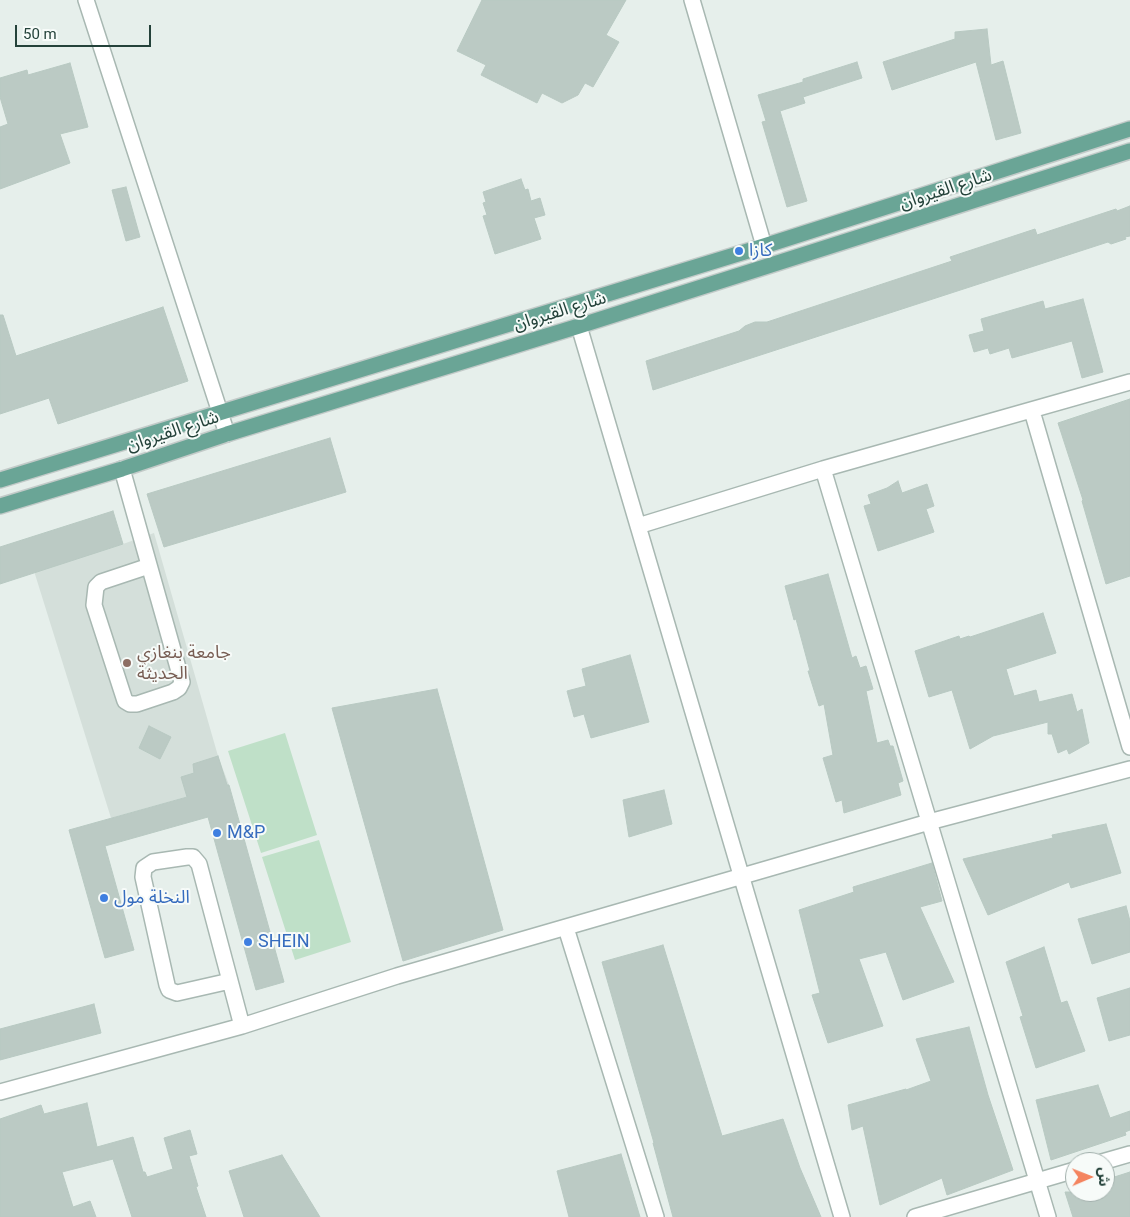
<!DOCTYPE html>
<html>
<head>
<meta charset="utf-8">
<style>
	body { margin:0 }
	#map { position:relative; width:1130px; height:1217px; overflow:hidden; background:#e6efeb; font-family:Roboto,"Noto Sans Arabic",sans-serif }
	canvas { display:block }
	.north { position:absolute; left:1065px; top:1152px; width:50px; height:50px; box-sizing:border-box; background:#f7fbf9; border:1px solid #a3b1ad; border-radius:50%; rotate:89deg; font-size:14px; font-weight:700; line-height:20px; text-align:center; color:#24423a }
	.north::after { content:''; display:block; margin:auto; width:18px; height:22px; background:#f4845f; clip-path:polygon(50% 0,100% 100%,50% 72%,0 100%) }
	.scale { position:absolute; left:15px; top:25px; width:136px; height:22px; box-sizing:border-box; border:2px solid #24423a; border-top:0; padding-left:6px; font-size:15px; line-height:18px; white-space:nowrap; color:#24423a; -webkit-text-stroke:4px #f7fbf9; paint-order:stroke }
</style>
</head>
<body>
<div id="map">
<canvas width="1130" height="1217"></canvas>
<div class="north">ش</div>
<div class="scale">50 m</div>
</div>
<script>
const context = document.querySelector('canvas').getContext('2d');
context.lineJoin = 'round';
function paint(path, color) {
  context.fillStyle = color;
  context.fill(path, 'evenodd');
}
function toPath(rows) {
  const path = new Path2D();
  for (const r of rows) {
    path.moveTo(r[0], r[1]);
    for (let i = 2; i < r.length; i += 2) path.lineTo(r[i], r[i + 1]);
  }
  return path;
}
function stroke(path, color, width, dash) {
  context.strokeStyle = color;
  context.lineWidth = width;
  context.lineCap = dash ? 'butt' : 'round';
  context.setLineDash(dash || []);
  context.stroke(path);
}
function drawText(font, color, halo, rows, align = 'center') {
  context.font = font + ' Roboto,"Noto Sans Arabic",sans-serif';
  context.lineWidth = 4;
  context.setLineDash([]);
  context.textBaseline = 'middle';
  context.strokeStyle = halo;
  context.fillStyle = color;
  for (const [text, x, y, turn = 0] of rows) {
    context.save();
    context.translate(x, y);
    context.rotate((+turn || 0) * Math.PI / 180);
    context.textAlign = isNaN(turn) ? turn : align;
    if (halo) context.strokeText(text, 0, 0);
    context.fillText(text, 0, 0);
    context.restore();
  }
}
const built = toPath([
	[154,533,218,756,229,785,111,818,34,571,123,544]
]);
const green = toPath([
	[285,733,317,835,261,853,228,751],
	[319,840,351,942,295,960,262,857]
]);
const building = toPath([
	[482,0,626,0,606,35,619,42,593,87,585,83,578,95,562,103,542,93,537,103,481,75,486,65,457,51,482,0],
	[987,29,991,65,1003,61,1021,133,996,140,976,62,892,90,883,62,955,39,955,32,987,29],
	[857,62,862,78,803,97,805,103,780,111,807,201,787,207,762,122,766,121,758,95,803,82,803,79,857,62],
	[70,63,88,127,60,134,70,163,0,189,0,127,8,124,0,97,0,78,27,70,28,75,70,63],
	[521,179,525,190,528,189,531,201,540,198,545,215,534,218,541,239,495,254,483,216,487,215,483,203,486,202,483,192,521,179],
	[126,187,140,237,126,241,112,190,126,187],
	[1130,206,1130,236,1125,237,1126,239,1111,244,1108,242,653,390,646,361,739,331,745,326,755,322,767,322,952,261,950,257,1035,229,1037,235,1116,209,1117,211,1130,206],
	[1083,299,1103,372,1082,378,1072,341,1012,358,1009,348,990,354,988,348,974,352,969,335,984,331,981,319,1043,301,1045,309,1083,299],
	[163,307,188,381,58,424,49,398,0,414,0,315,3,315,16,356,163,307],
	[1130,399,1130,576,1106,584,1082,501,1083,500,1058,423,1130,399],
	[330,438,346,492,164,547,147,494,330,438],
	[898,481,902,493,927,484,934,506,926,509,934,532,878,551,864,506,871,504,868,495,887,488,898,481],
	[113,511,123,544,0,584,0,547,113,511],
	[828,574,852,658,856,656,860,668,866,666,873,689,866,691,877,743,888,740,890,746,893,746,903,781,898,783,901,795,844,813,842,800,836,802,823,758,833,755,824,704,819,706,808,671,810,671,796,619,794,620,785,586,828,574],
	[1043,613,1056,653,1006,669,1014,696,1036,690,1039,702,1072,694,1077,712,1082,709,1089,743,1069,754,1067,749,1058,753,1052,734,1048,734,1048,722,993,736,970,749,952,690,929,697,915,651,959,636,960,639,969,636,970,637,1043,613],
	[630,655,649,722,591,738,584,714,574,717,567,691,586,686,582,669,630,655],
	[437,689,503,930,403,961,332,708,437,689],
	[149,726,171,737,160,759,139,748,149,726],
	[218,756,227,785,229,785,284,982,256,990,208,817,105,846,134,950,105,958,69,830,187,797,181,777,194,773,193,764,218,756],
	[664,790,672,824,629,837,623,800,664,790],
	[1106,824,1121,873,1071,888,1069,882,988,915,963,859,1053,838,1052,835,1106,824],
	[932,863,942,901,920,907,954,982,903,1000,886,952,859,959,883,1026,828,1043,812,995,820,993,799,910,854,892,853,887,932,863],
	[1126,906,1130,921,1130,952,1092,964,1078,919,1126,906],
	[663,945,722,1136,783,1119,800,1168,821,1217,673,1217,653,1143,654,1143,602,962,663,945],
	[1044,947,1061,1003,1067,1001,1085,1051,1036,1068,1020,1017,1023,1016,1006,962,1044,947],
	[1130,988,1130,1035,1109,1041,1097,998,1130,988],
	[94,1004,101,1033,0,1060,0,1029,94,1004],
	[969,1027,988,1095,1013,1170,947,1195,942,1178,880,1205,863,1126,852,1130,848,1105,906,1089,906,1090,931,1081,916,1039,969,1027],
	[1098,1085,1110,1118,1130,1111,1130,1130,1125,1132,1126,1135,1051,1160,1036,1100,1098,1085],
	[87,1103,97,1147,133,1137,143,1172,145,1172,147,1177,173,1169,164,1138,190,1130,197,1154,189,1156,198,1186,196,1187,206,1217,132,1217,113,1159,62,1172,73,1207,90,1201,96,1217,0,1217,0,1119,41,1105,44,1114,87,1103],
	[621,1154,640,1217,569,1217,557,1171,621,1154],
	[282,1155,320,1217,244,1217,229,1171,282,1155],
	[1130,1172,1130,1217,1073,1217,1065,1192,1105,1192,1105,1180,1130,1172]
]);
const minor = toPath([
	[86,0,227,434],
	[692,0,764,246],
	[579,326,842,1217],
	[1032,411,1130,747],
	[122,469,182,682,179,688,173,692,137,704,130,704,125,701,94,605,96,587,101,582,149,566],
	[823,469,1048,1217],
	[638,526,823,469,1130,382],
	[566,928,656,1217],
	[230,981,177,993,169,990,167,985,143,877,144,868,153,862,187,857,193,857,199,864,242,1026],
	[0,1092,242,1026,397,976,929,822,1130,769],
	[1102,1162,1130,1154],
	[915,1217,1075,1170]
]);
const major = toPath([
	[0,480,764,246,1130,129],
	[0,506,122,469,227,434,579,326,1130,151]
]);
const markers = [
	[739,251,5,"#3f7fe0"],
	[127,663,5,"#8d6e63"],
	[217,833,5,"#3f7fe0"],
	[104,898,5,"#3f7fe0"],
	[248,942,5,"#3f7fe0"]
];
const streetNames = [
	["شارع القيروان",946,190,-18],
	["شارع القيروان",560,312,-17],
	["شارع القيروان",173,432,-18]
];
const shopNames = [
	["كازا",749,251],
	["M&P",227,833],
	["النخلة مول",114,898],
	["SHEIN",258,942]
];
const educationNames = [
	["جامعة بنغازي",137,653],
	["الحديثة",137,674]
];
paint(built, '#d4dfda');
paint(green, '#bfe0c8');
paint(building, '#bbcac4');
stroke(building, '#b8c9c2', 1);
stroke(minor, '#a8b8b2', 18);
stroke(major, '#c2cac8', 18);
stroke(minor, '#fff', 15);
stroke(major, '#6aa596', 15);
for (const [x, y, r, color] of markers) {
  const dot = new Path2D();
  dot.arc(x, y, r, 0, 2 * Math.PI);
  context.fillStyle = color;
  context.fill(dot);
  stroke(dot, '#f7fbf9', 2);
}
drawText('18px', '#24423a', '#f7fbf9', streetNames);
drawText('18px', '#366cbe', '#f7fbf9', shopNames, 'left');
drawText('18px', '#785e54', '#f7fbf9', educationNames, 'left');
</script>
</body>
</html>
